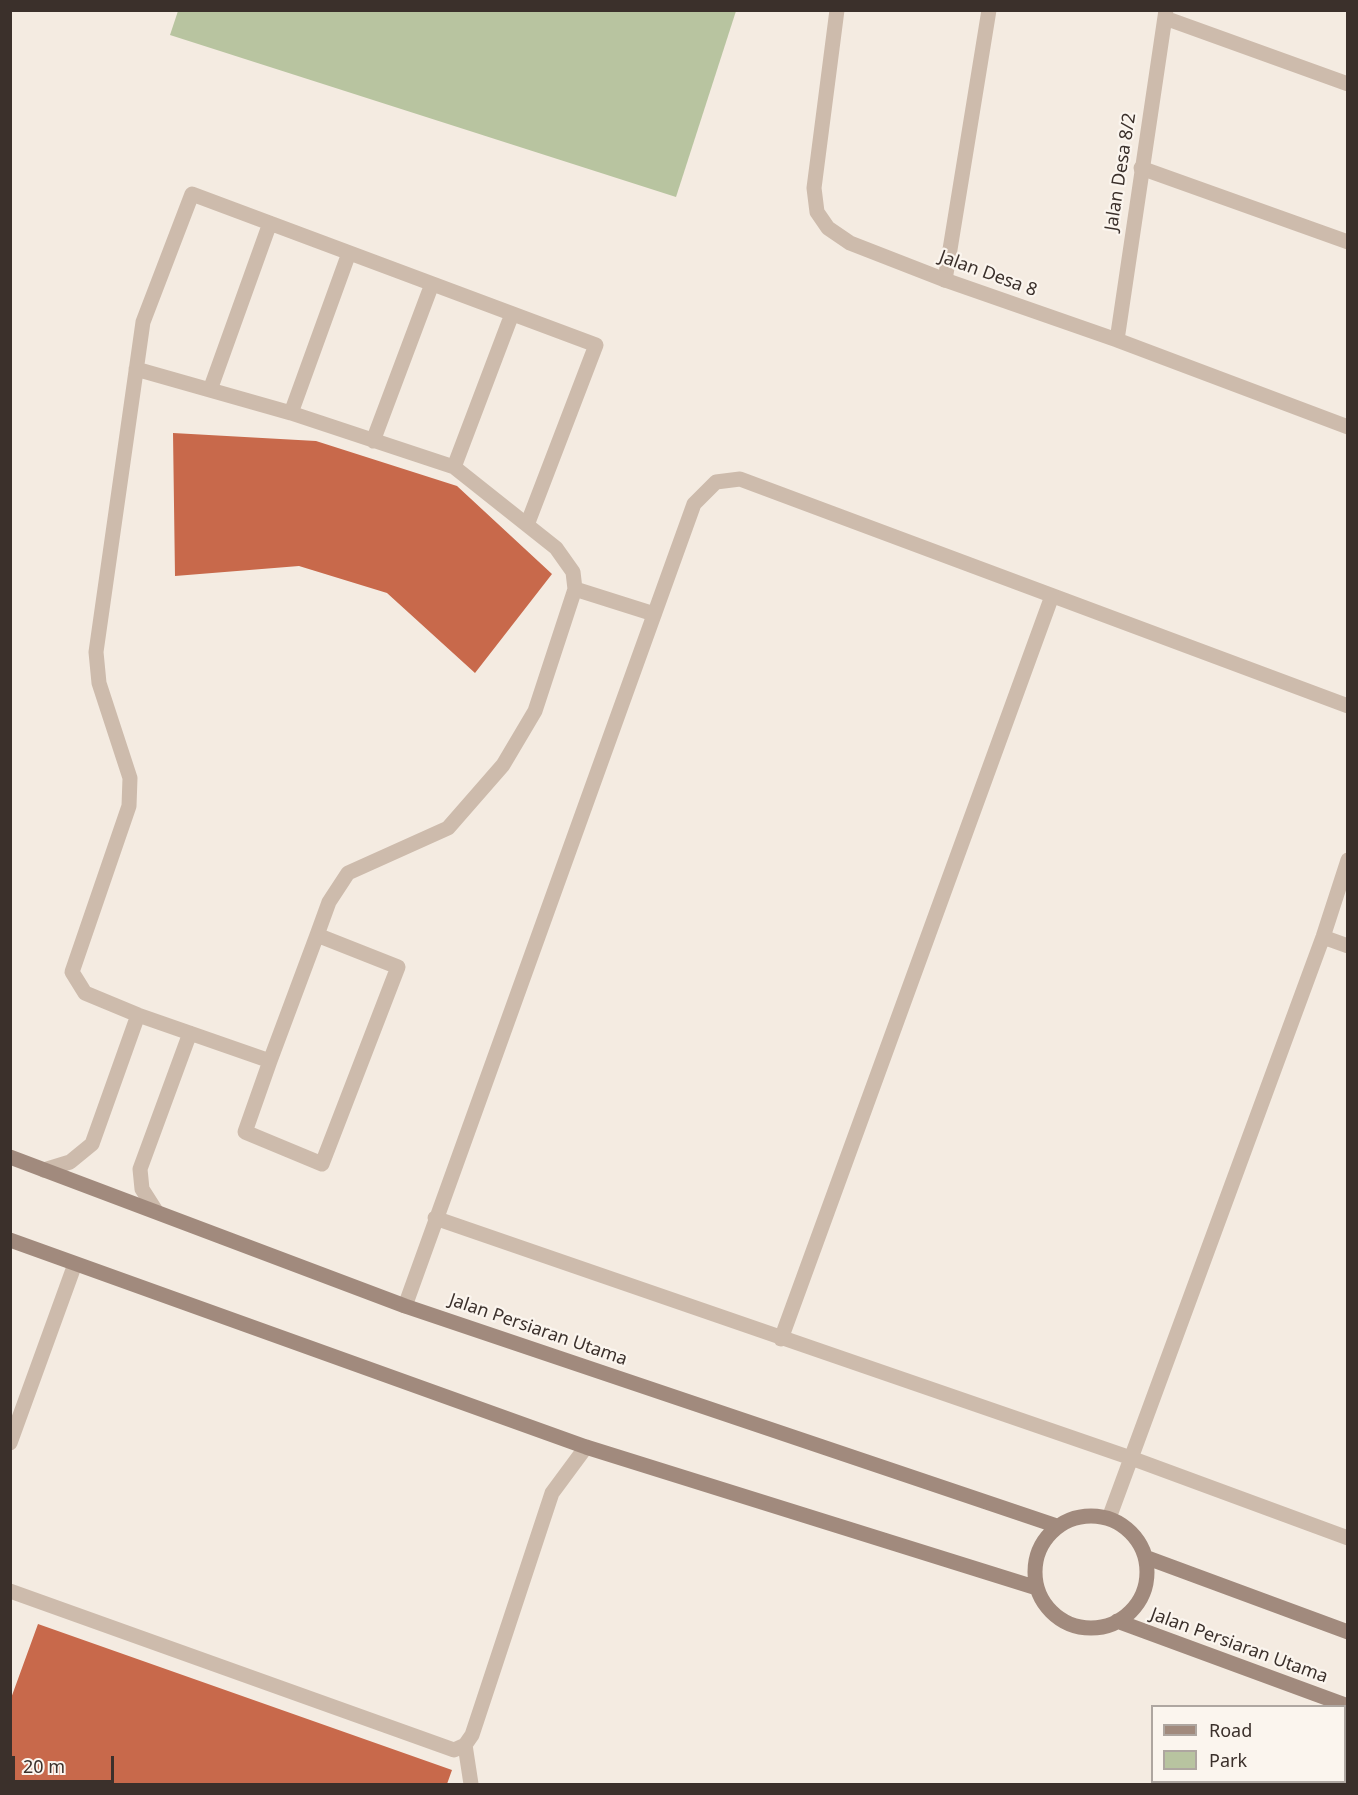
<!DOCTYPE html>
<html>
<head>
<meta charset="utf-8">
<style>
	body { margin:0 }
	#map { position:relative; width:1358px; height:1795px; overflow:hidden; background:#f4ebe1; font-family:"Noto Sans",sans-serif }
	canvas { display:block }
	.frame { position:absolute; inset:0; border:12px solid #3b302b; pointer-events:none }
	.legend { position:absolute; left:1151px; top:1705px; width:195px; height:78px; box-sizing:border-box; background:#fbf5ee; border:2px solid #aea6a0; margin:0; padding:8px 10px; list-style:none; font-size:18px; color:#3b302b }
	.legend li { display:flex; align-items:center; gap:12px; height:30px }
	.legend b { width:30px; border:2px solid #aea6a0 }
	.scale { position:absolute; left:12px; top:1756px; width:102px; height:27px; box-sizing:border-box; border:3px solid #3b302b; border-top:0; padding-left:8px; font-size:18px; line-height:21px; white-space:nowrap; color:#3b302b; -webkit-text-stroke:4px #fbf5ee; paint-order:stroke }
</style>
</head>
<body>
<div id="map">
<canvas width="1358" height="1795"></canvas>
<div class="frame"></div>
<ul class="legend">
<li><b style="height:8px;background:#a18a7d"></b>Road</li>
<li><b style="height:16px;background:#b8c4a0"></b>Park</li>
</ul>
<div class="scale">20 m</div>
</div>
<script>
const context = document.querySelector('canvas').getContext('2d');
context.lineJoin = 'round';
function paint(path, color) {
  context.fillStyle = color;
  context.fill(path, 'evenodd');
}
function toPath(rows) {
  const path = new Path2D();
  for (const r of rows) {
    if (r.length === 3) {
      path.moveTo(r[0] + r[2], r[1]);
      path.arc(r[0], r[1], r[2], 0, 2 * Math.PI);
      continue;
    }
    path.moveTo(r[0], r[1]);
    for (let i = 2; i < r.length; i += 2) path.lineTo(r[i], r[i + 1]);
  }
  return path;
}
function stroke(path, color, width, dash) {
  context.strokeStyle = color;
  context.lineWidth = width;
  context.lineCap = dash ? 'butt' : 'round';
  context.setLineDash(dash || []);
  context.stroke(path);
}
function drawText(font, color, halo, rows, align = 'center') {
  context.font = font + ' "Noto Sans",sans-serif';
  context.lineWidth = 4.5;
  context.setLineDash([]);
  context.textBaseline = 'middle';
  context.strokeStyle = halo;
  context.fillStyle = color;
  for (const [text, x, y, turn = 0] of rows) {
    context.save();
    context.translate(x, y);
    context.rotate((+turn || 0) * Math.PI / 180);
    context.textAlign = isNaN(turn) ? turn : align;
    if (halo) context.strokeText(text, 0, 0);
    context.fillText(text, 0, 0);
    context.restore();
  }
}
const green = toPath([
	[178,11,736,10,736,11,676,197,170,35]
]);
const building = toPath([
	[173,433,316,441,457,486,552,574,475,673,387,593,299,566,175,576],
	[38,1624,452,1770,447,1784,10,1784,10,1701]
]);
const lane = toPath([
	[1141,168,1348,242],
	[945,280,989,10],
	[136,369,291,413,454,467,556,548,573,572,575,589,535,711,503,765,448,828,348,873,329,902,317,935,270,1061,245,1132,322,1164,398,967,317,935],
	[210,390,270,223],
	[291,413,349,253],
	[373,441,432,284],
	[454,467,512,314],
	[575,589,654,614],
	[270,1061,138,1015,85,993,72,972,129,806,130,778,99,683,96,652,143,322,192,194,596,345,527,525],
	[44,1170,70,1162,92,1144,138,1015],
	[156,1211,142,1189,140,1169,190,1033],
	[10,1443,75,1264],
	[10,1591,454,1750,465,1745,472,1735,552,1493,586,1447],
	[465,1745,471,1784]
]);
const street = toPath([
	[837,10,814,188,817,212,828,228,850,243,945,280,1117,340,1348,427],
	[1165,18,1348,84],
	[1117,340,1166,10],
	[1323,937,1348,946],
	[435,1218,1131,1458,1348,1538],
	[405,1306,694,504,716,482,740,479,1348,706],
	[781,1339,1052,596],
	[1109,1518,1323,937,1348,860]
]);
const secondary = toPath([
	[10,1157,405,1306,1057,1526],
	[10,1240,586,1447,1037,1588],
	[1091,1572,56],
	[1145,1557,1348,1632],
	[1117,1621,1348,1706]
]);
const streetNames = [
	["Jalan Desa 8/2",1121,172,-81],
	["Jalan Desa 8",988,274,20],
	["Jalan Persiaran Utama",538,1330,19],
	["Jalan Persiaran Utama",1239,1646,20]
];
paint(green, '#b8c4a0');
paint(building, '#c8694b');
stroke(lane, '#cdbbac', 15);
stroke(street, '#cdbbac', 15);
stroke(secondary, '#a18a7d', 15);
drawText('18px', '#3b302b', '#fbf5ee', streetNames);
</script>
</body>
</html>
